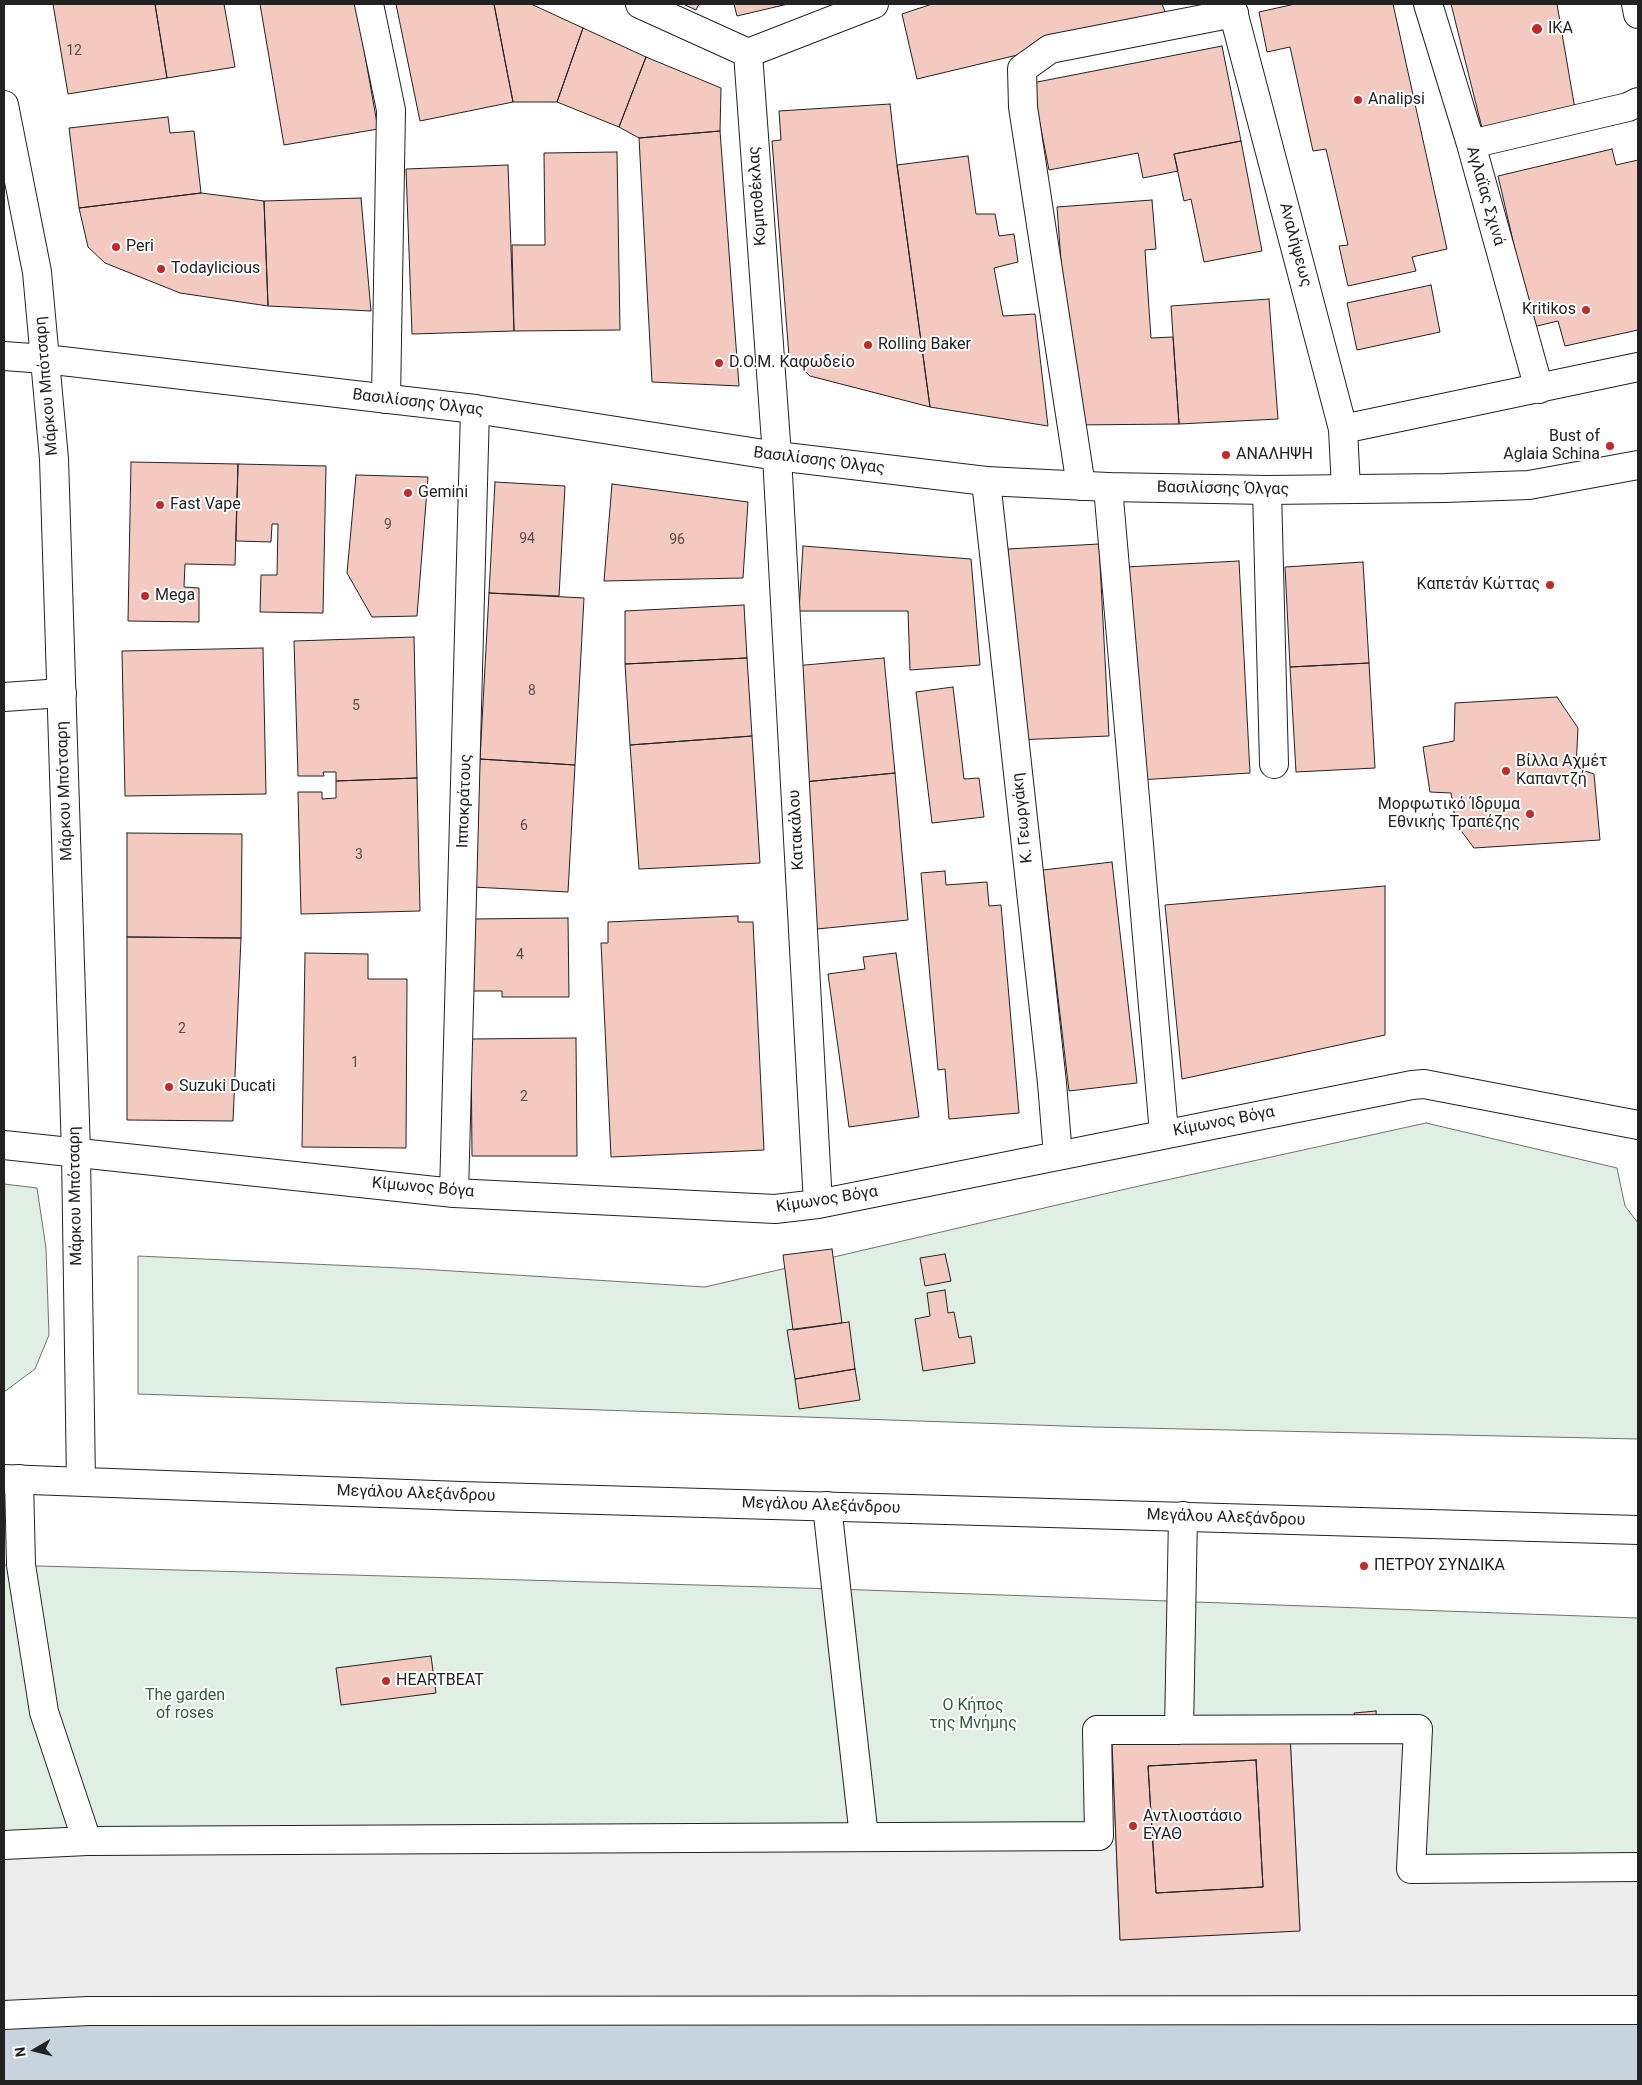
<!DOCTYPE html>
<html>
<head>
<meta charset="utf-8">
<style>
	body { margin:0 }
	#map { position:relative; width:1642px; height:2085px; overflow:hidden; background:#fff; font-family:Roboto,sans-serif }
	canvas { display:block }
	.frame { position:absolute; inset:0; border:5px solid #222; pointer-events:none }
	.north { position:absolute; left:10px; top:2025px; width:50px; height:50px; -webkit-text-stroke:4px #fff; paint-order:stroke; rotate:262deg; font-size:14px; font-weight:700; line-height:20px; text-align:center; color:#222 }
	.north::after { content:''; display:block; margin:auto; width:18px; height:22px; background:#222; clip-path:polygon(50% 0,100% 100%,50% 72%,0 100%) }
</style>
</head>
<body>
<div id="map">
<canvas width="1642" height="2085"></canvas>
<div class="frame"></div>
<div class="north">N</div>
</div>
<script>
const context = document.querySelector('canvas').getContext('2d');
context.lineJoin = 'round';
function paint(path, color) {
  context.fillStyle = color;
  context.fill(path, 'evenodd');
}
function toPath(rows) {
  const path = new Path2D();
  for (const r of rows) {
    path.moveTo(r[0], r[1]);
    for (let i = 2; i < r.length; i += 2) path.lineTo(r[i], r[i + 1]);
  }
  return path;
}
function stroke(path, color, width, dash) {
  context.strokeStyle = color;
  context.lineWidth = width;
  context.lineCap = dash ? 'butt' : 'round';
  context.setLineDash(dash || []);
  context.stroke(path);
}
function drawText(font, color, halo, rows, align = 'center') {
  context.font = font + ' Roboto,sans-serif';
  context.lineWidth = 4;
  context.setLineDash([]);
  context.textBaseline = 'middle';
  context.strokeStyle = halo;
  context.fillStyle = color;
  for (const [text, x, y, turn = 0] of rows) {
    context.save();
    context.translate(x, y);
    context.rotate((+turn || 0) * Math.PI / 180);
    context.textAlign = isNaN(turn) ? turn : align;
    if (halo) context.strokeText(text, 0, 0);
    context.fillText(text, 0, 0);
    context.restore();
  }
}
const green = toPath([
	[1426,1123,1617,1168,1625,1206,1638,1223,1638,1439,1093,1427,138,1394,138,1256,421,1269,705,1287,1130,1188,1426,1123],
	[4,1184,37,1188,46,1248,49,1335,35,1369,4,1392,4,1184],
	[4,1565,836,1589,1638,1618,1638,1867,1411,1869,1418,1730,1111,1732,1098,1839,4,1845,4,1565]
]);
const parking = toPath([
	[1418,1729,1411,1869,1638,1867,1638,2010,4,2015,4,1845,1098,1836,1097,1730,1418,1729],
	[1290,1735,1300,1930,1120,1940,1112,1743,1290,1735]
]);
const water = toPath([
	[1638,2015,1638,2081,4,2081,4,2024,1638,2015]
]);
const building = toPath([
	[53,4,155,4,167,78,68,94,53,4],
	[155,4,224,4,235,67,167,78,155,4],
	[260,4,356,4,378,129,284,145,260,4],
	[396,4,494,4,513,102,420,121,396,4],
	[494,4,531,4,583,28,557,102,513,102,494,4],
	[683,4,699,4,696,10,683,4],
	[734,4,788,4,737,16,734,4],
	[932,4,1162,4,1168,19,917,79,902,14,932,4],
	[1295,4,1393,4,1447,249,1412,257,1416,271,1348,286,1339,246,1348,245,1326,149,1313,151,1290,47,1267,52,1259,12,1295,4],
	[1451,4,1557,4,1576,115,1484,136,1451,4],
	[583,28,646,57,619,127,557,102,583,28],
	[1222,46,1241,141,1174,154,1178,171,1143,178,1138,153,1049,170,1032,83,1222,46],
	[646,57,721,88,720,131,639,138,619,127,646,57],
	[890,104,897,165,930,407,810,376,789,356,772,141,781,140,779,111,890,104],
	[168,117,170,133,194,131,201,193,79,208,69,128,168,117],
	[720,131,739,386,652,382,639,138,720,131],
	[1241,141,1262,251,1204,262,1191,199,1184,201,1174,154,1241,141],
	[1612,149,1616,165,1638,160,1638,330,1565,346,1558,321,1533,327,1498,176,1612,149],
	[617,152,620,330,514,331,512,245,545,245,544,153,617,152],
	[968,156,976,214,995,214,999,236,1014,234,1018,262,994,268,1003,316,1035,314,1048,426,930,407,897,165,968,156],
	[508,165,514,331,412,334,406,169,508,165],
	[201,193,264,201,268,306,180,293,105,263,88,247,79,208,201,193],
	[361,198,371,311,268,306,264,201,361,198],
	[1152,200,1156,249,1145,250,1151,338,1173,337,1179,424,1073,425,1057,207,1152,200],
	[1431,285,1440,332,1357,350,1347,303,1431,285],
	[1269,299,1278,419,1179,424,1171,306,1269,299],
	[131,462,238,464,235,565,185,564,184,587,199,588,199,622,128,621,131,462],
	[238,464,326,466,323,613,260,612,261,575,277,575,278,524,272,524,271,542,236,541,238,464],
	[356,475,428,477,417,616,372,617,347,573,356,475],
	[495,482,565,486,559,596,489,593,495,482],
	[612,484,748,502,743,578,604,581,612,484],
	[1099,544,1109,736,1017,740,1008,549,1099,544],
	[803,546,971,559,980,665,910,670,908,611,799,611,803,546],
	[1239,561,1250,773,1139,780,1126,567,1239,561],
	[1363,562,1369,663,1290,667,1285,567,1363,562],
	[489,593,584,598,575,765,480,759,489,593],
	[744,605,747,658,625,664,625,611,744,605],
	[414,637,417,778,336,781,336,772,323,772,324,776,298,776,294,641,414,637],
	[263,648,266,794,125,796,122,651,263,648],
	[747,658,752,736,630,745,625,664,747,658],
	[884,658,895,773,804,782,794,666,884,658],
	[1369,663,1375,768,1296,772,1290,667,1369,663],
	[953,687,964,779,979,778,984,817,932,823,916,692,953,687],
	[1557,697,1578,728,1576,768,1594,774,1600,840,1474,848,1456,824,1451,793,1430,792,1423,747,1454,741,1455,703,1557,697],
	[752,736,760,863,639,869,630,745,752,736],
	[480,759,575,765,568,892,473,887,480,759],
	[895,773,908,920,817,929,804,782,895,773],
	[417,778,420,911,301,914,298,792,322,792,322,799,336,798,336,781,417,778],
	[127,833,242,834,241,938,127,937,127,833],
	[1112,862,1137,1083,1069,1091,1043,870,1112,862],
	[945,871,946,885,987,882,989,906,1001,905,1019,1113,949,1119,945,1069,938,1070,921,873,945,871],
	[1385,886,1385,1035,1182,1079,1165,905,1385,886],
	[738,916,738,922,753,922,764,1150,611,1157,601,943,608,943,608,922,738,916],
	[568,918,569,997,502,997,502,991,472,991,471,919,568,918],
	[127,937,241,938,233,1121,127,1120,127,937],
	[305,953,368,954,368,979,407,979,406,1148,302,1147,305,953],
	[896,953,919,1117,849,1127,828,974,865,969,863,957,896,953],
	[576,1038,577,1156,472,1156,471,1039,576,1038],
	[832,1249,842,1323,793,1330,783,1255,832,1249],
	[945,1254,951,1281,925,1286,920,1258,945,1254],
	[945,1290,948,1313,954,1312,959,1338,971,1336,975,1363,923,1371,915,1319,930,1316,927,1293,945,1290],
	[849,1322,855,1369,795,1379,787,1330,849,1322],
	[855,1369,860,1400,799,1409,795,1379,855,1369],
	[431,1656,436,1693,341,1705,336,1668,431,1656],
	[1376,1711,1377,1727,1356,1728,1354,1713,1376,1711],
	[1290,1735,1300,1931,1120,1940,1112,1743,1290,1735],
	[1256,1760,1263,1887,1156,1893,1148,1766,1256,1760],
	[1256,1760,1263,1887,1156,1893,1148,1766,1256,1760]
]);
const minor = toPath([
	[369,4,391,110,386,399],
	[640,4,748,53],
	[1231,4,1343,429,1346,489],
	[1428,4,1471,144,1539,389],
	[1636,4,1638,14],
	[748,53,777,456,818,1204],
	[748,53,874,4],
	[1471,144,1628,107,1638,102],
	[1343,429,1638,367],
	[986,481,1052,1083,1058,1156],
	[1081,486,1023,107,1022,69,1050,49,1234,13],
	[1108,487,1164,1133],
	[1267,490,1274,764],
	[4,697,62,693],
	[4,1145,454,1193,775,1209,818,1204,1412,1085,1424,1084,1638,1125],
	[454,1193,475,409],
	[19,1479,21,1565,44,1712,87,1841],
	[827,1506,864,1837],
	[1179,1730,1183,1516],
	[4,1845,87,1841,1099,1836,1097,1730,1418,1729,1411,1869,1638,1867],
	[4,2015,88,2011,1638,2010]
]);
const major = toPath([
	[4,105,37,272,54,459,76,1153,81,1481],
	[4,356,45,359,475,409,777,456,986,481,1108,487,1267,490,1445,488,1529,485,1638,465],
	[4,1479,461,1496,1638,1530]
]);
const markers = [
	[1537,29,6,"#c62828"],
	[1358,100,5,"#c62828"],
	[116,247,5,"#c62828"],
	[161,269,5,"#c62828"],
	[1586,310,5,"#c62828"],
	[868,345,5,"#c62828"],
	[719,363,5,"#c62828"],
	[1610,446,5,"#c62828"],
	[1226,455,5,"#c62828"],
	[408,493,5,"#c62828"],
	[160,505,5,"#c62828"],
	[1550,585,5,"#c62828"],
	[145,596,5,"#c62828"],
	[1506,771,5,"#c62828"],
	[1530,814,5,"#c62828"],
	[169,1087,5,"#c62828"],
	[1364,1566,5,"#c62828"],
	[386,1681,5,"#c62828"],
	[1133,1826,5,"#c62828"]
];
const numberNames = [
	["12",74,51],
	["9",388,525],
	["94",527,539],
	["96",677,540],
	["8",532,691],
	["5",356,706],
	["6",524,826],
	["3",359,855],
	["4",520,955],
	["2",182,1029],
	["1",355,1063],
	["2",524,1097]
];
const poiNames = [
	["ΙΚΑ",1548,29],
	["Analipsi",1368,100],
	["Peri",126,247],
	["Todaylicious",171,269],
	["Kritikos",1576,310,"right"],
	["Rolling Baker",878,345],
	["D.O.M. Καφωδείο",729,363],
	["Bust of",1600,437,"right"],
	["Aglaia Schina",1600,455,"right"],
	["ΑΝΑΛΗΨΗ",1236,455],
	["Gemini",418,493],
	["Fast Vape",170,505],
	["Καπετάν Κώττας",1540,585,"right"],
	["Mega",155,596],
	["Βίλλα Αχμέτ",1516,762],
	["Καπαντζή",1516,780],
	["Μορφωτικό Ίδρυμα",1520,805,"right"],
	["Εθνικής Τραπέζης",1520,823,"right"],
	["Suzuki Ducati",179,1087],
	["ΠΕΤΡΟΥ ΣΥΝΔΙΚΑ",1374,1566],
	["HEARTBEAT",396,1681],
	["Αντλιοστάσιο",1143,1817],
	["ΕΥΑΘ",1143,1835]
];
const streetNames = [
	["Κομποθέκλας",758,196,-94],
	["Αγλαΐας Σχινά",1485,196,74],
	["Αναλήψεως",1295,245,75],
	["Μάρκου Μπότσαρη",47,386,-95],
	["Βασιλίσσης Όλγας",418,403,7],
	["Βασιλίσσης Όλγας",819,461,7],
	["Βασιλίσσης Όλγας",1223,489,1],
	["Μάρκου Μπότσαρη",65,791,-92],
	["Ιπποκράτους",465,801,-88],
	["Κ. Γεωργάκη",1023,818,-96],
	["Κατακάλου",797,830,-93],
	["Κίμωνος Βόγα",1224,1122,-11],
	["Κίμωνος Βόγα",423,1188,5],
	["Μάρκου Μπότσαρη",76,1196,-91],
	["Κίμωνος Βόγα",827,1200,-9],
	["Μεγάλου Αλεξάνδρου",416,1494,2],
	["Μεγάλου Αλεξάνδρου",821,1506,2],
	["Μεγάλου Αλεξάνδρου",1226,1518,2]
];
const parkNames = [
	["The garden",185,1696],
	["of roses",185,1714],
	["Ο Κήπος",973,1706],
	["της Μνήμης",973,1724]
];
paint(green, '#e0efe3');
stroke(green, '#6f6f6f', 1);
paint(parking, '#ededed');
stroke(parking, '#6f6f6f', 1);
paint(water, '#c7d3dd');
stroke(water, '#6f6f6f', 1);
paint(building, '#f3c9c0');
stroke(building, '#222', 1);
stroke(minor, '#222', 30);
stroke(major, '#222', 30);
stroke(minor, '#fff', 28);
stroke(major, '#fff', 28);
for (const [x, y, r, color] of markers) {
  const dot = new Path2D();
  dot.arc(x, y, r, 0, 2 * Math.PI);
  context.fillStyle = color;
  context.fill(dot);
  stroke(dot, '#fff', 2);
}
drawText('14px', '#564c4a', null, numberNames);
drawText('16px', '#222', '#fff', poiNames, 'left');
drawText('16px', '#222', '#fff', streetNames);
drawText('16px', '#2f5e38', '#fff', parkNames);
</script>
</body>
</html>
